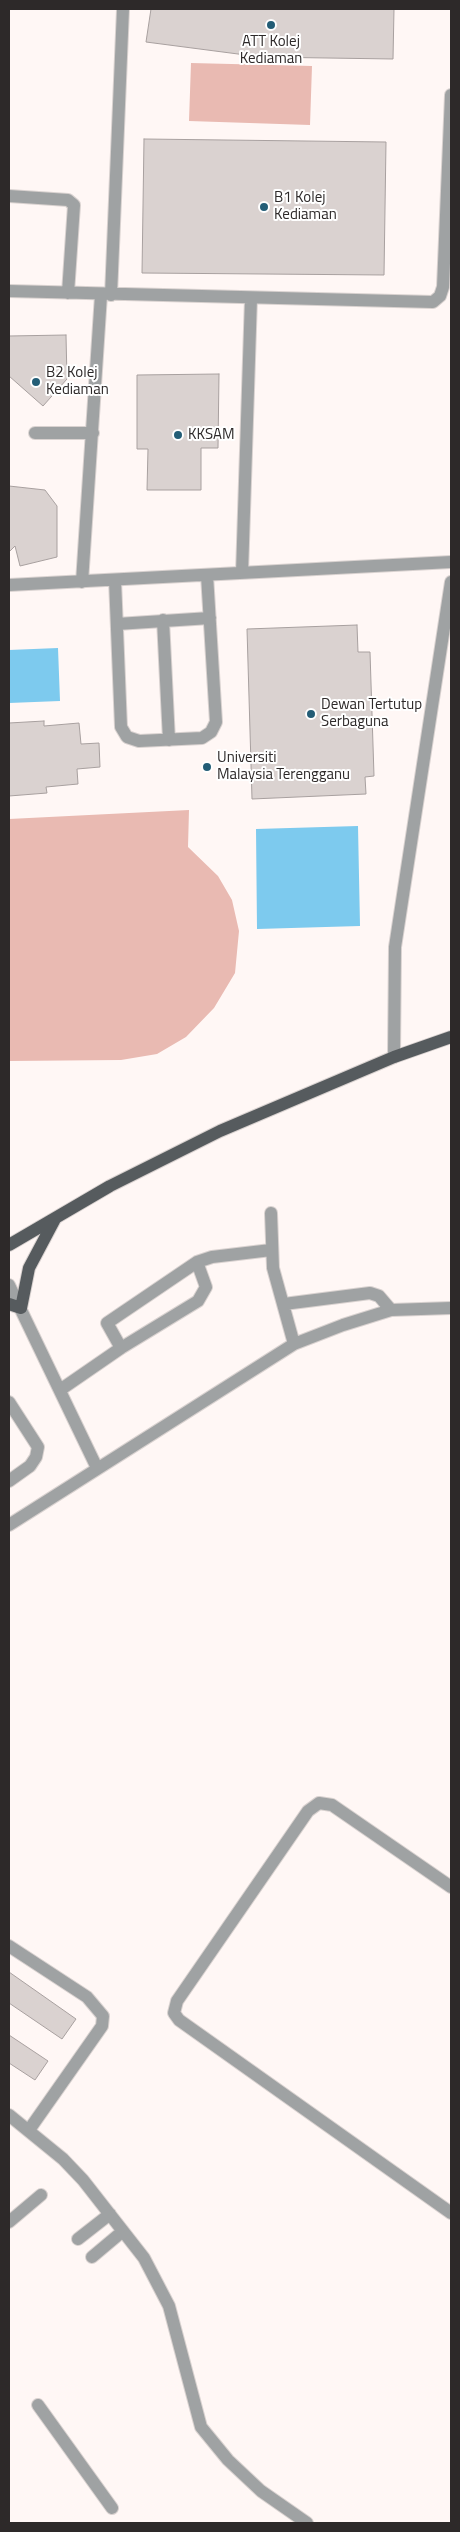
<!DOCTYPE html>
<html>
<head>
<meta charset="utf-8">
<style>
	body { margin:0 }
	#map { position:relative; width:460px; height:2532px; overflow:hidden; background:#fff7f5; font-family:"Titillium Web",sans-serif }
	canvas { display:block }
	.frame { position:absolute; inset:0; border:10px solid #2d2929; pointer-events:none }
</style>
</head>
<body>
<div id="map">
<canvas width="460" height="2532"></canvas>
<div class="frame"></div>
</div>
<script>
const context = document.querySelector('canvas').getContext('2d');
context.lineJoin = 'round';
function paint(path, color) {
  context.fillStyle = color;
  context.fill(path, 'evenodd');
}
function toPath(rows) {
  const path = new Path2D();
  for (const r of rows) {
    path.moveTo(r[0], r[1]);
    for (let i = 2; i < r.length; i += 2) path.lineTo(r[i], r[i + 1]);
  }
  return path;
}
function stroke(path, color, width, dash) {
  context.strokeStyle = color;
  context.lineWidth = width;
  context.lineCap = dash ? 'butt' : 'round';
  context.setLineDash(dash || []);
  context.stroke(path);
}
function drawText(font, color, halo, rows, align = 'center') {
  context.font = font + ' "Titillium Web",sans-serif';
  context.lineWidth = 4;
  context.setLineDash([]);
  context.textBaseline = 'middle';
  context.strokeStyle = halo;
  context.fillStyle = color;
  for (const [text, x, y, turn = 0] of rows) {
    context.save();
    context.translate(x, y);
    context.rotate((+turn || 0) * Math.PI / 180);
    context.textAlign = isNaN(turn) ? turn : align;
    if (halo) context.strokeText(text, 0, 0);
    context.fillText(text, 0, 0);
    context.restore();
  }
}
const green = toPath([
	[191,63,312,66,310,125,189,121],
	[189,810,188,847,218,876,232,900,239,931,235,973,214,1008,186,1037,157,1054,121,1060,9,1061,9,819]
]);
const water = toPath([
	[58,648,60,701,9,703,9,650],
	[358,826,360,926,257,929,256,829]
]);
const building = toPath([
	[151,9,394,9,393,59,261,57,146,42,151,9],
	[144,139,386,142,384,275,142,273,144,139],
	[66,335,67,379,43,406,9,376,9,336,66,335],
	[219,374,218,448,201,448,201,490,147,490,148,449,137,449,137,375,219,374],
	[9,486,45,490,57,506,57,557,20,566,15,546,9,552,9,486],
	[357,625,358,652,370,652,374,776,365,777,366,794,252,799,247,629,357,625],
	[44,721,44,726,79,723,81,744,99,743,100,767,77,769,78,784,46,787,47,793,9,796,9,723,44,721],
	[9,1972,76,2019,62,2039,9,2003,9,1972],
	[9,2035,48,2061,35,2080,9,2063,9,2035]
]);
const minor = toPath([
	[9,196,68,200,74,205,68,293],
	[9,291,433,302,440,296,443,287,451,95],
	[111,295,123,9],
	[35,433,93,433],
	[242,573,251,298],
	[115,580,121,727,127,737,139,741,202,738,211,732,216,722,207,575],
	[82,582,101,295],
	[9,585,451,562],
	[163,620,169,740],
	[117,624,210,618],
	[394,1057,395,947,451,582],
	[271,1213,273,1268,294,1344],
	[9,1285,97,1468],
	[284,1304,370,1293,379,1296,391,1310],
	[121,1348,198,1301,206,1287,197,1262],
	[60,1390,121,1348,107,1323,197,1262,212,1257,271,1250],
	[9,1402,38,1447,36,1457,30,1466,9,1481],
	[9,1525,294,1344,343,1325,391,1310,451,1308],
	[451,1887,332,1805,319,1803,308,1811,177,2001,174,2013,179,2020,451,2213],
	[9,1946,87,1997,103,2016,102,2026,29,2130],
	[9,2115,63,2159,83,2180,144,2258,169,2306,201,2427,228,2460,261,2491,307,2523],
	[9,2222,41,2195],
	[78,2239,110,2214],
	[92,2257,123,2231],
	[38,2405,112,2508]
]);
const major = toPath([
	[9,1245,110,1186,220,1131,394,1057,451,1037],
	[9,1304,21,1308,29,1268,55,1219]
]);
const markers = [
	[271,25,5,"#235d76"],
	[264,207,5,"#235d76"],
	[36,382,5,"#235d76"],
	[178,435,5,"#235d76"],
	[311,714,5,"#235d76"],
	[207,767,5,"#235d76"]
];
const poiNames = [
	["ATT Kolej",271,42,"center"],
	["Kediaman",271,59,"center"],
	["B1 Kolej",274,198],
	["Kediaman",274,215],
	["B2 Kolej",46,373],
	["Kediaman",46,390],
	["KKSAM",188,435],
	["Dewan Tertutup",321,705],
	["Serbaguna",321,722],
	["Universiti",217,758],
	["Malaysia Terengganu",217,775]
];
paint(green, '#e9bab2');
paint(water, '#7dcaee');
paint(building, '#dad2d0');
stroke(building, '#a8a09f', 1);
stroke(minor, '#d9d2d0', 14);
stroke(major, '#d9d2d0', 14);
stroke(minor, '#9fa2a3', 12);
stroke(major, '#565b5e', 12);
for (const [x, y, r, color] of markers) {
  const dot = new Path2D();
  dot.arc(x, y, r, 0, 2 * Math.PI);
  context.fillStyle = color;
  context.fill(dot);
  stroke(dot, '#fff', 2);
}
drawText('15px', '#2d2929', '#fff', poiNames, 'left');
</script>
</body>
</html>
